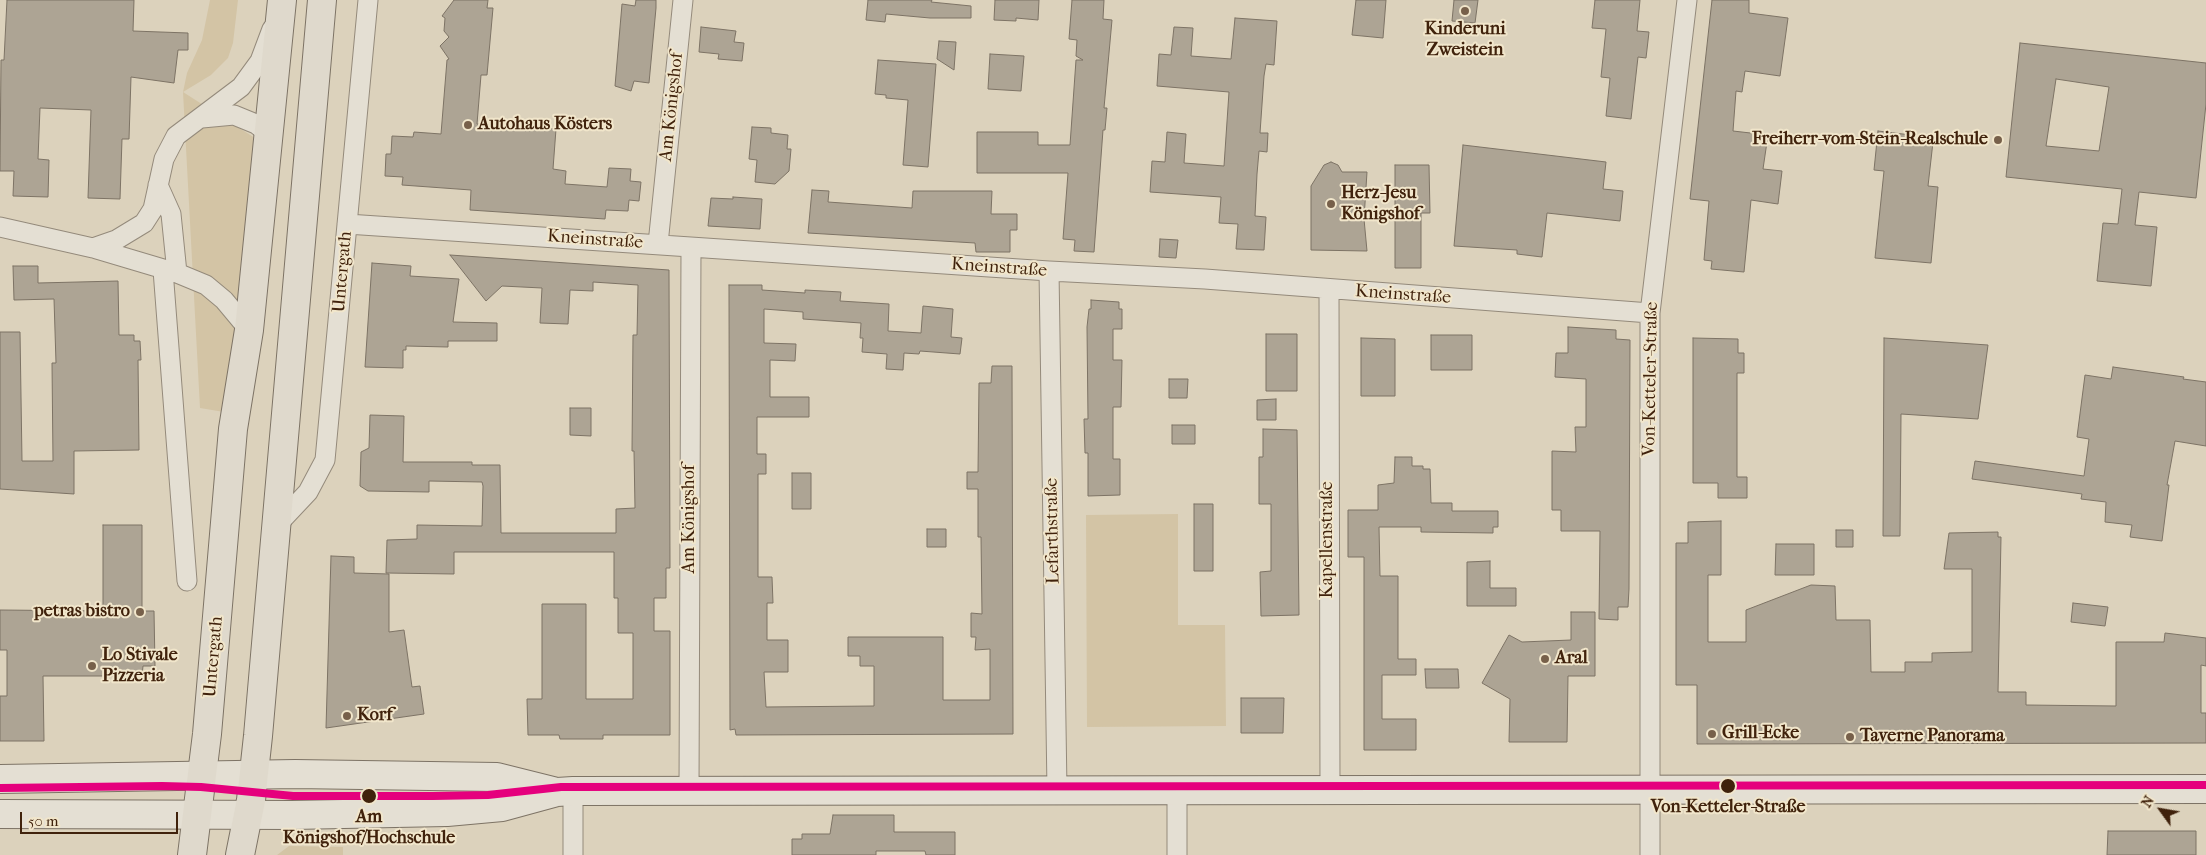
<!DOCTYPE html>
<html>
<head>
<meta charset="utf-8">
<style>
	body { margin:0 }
	#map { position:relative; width:2206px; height:855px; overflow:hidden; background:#dcd2bc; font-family:"IM FELL French Canon",serif }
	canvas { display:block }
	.north { position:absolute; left:2136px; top:785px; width:50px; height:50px; -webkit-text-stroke:4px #f1e6cb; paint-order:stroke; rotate:302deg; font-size:14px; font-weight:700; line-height:20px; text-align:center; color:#40220c }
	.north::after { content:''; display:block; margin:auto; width:18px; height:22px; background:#40220c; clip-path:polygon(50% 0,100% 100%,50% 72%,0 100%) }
	.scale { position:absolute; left:20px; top:812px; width:158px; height:22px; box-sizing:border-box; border:2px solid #40220c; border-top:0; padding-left:6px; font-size:15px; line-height:18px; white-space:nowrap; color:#40220c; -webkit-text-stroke:4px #f1e6cb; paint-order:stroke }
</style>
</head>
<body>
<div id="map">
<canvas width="2206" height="855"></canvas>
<div class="north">N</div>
<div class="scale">50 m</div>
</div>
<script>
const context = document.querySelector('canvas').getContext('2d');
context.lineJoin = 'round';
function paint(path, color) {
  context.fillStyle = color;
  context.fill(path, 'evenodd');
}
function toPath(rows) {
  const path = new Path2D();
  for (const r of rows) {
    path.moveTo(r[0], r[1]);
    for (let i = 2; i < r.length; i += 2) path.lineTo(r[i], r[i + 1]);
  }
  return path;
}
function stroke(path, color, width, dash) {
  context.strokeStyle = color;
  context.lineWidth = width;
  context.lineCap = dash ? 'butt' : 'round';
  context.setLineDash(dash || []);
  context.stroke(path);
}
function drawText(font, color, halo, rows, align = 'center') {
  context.font = font + ' "IM FELL French Canon",serif';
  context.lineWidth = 4;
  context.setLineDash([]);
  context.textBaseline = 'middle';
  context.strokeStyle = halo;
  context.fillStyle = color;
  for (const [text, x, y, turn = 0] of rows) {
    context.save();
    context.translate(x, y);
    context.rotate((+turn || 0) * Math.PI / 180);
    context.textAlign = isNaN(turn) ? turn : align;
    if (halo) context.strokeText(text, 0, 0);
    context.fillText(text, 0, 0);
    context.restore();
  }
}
const green = toPath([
	[210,0,238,0,233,43,228,58,211,75,183,92,258,140,224,412,200,408,183,92,187,73,202,40],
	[1178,514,1178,625,1225,625,1226,726,1087,727,1086,515],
	[289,846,343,847,343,855,277,855]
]);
const building = toPath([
	[7,0,134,0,133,31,188,33,188,50,178,50,174,83,131,77,129,139,122,139,120,199,88,198,91,110,40,108,38,159,49,160,48,197,13,196,14,171,0,171,1,60,4,60,7,0],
	[454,0,488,0,487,8,493,8,487,75,481,75,477,124,556,129,553,169,566,171,565,184,607,187,609,168,631,169,630,181,641,182,639,201,629,200,628,211,606,210,605,219,470,210,471,190,402,185,403,177,385,176,386,154,391,154,392,136,413,137,414,132,441,134,447,60,449,59,440,46,449,37,444,31,445,18,442,16,454,0],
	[636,0,656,0,656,8,649,83,634,81,631,91,615,86,622,4,635,6,636,0],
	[868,0,932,0,931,2,971,6,971,18,930,18,886,14,885,22,866,20,868,0],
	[995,0,1039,0,1038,20,1016,18,1016,21,994,20,995,0],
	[1072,0,1104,0,1103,19,1112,20,1104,108,1107,108,1105,130,1103,130,1094,252,1074,251,1075,240,1063,239,1068,173,977,173,977,132,1038,132,1038,145,1070,145,1076,60,1083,60,1076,56,1077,40,1069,39,1072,0],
	[1356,0,1386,0,1383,38,1352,35,1356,0],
	[1454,0,1478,0,1475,23,1452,21,1454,0],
	[1595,0,1640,0,1637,31,1649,32,1646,58,1638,57,1631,119,1606,116,1610,78,1601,77,1606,29,1592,28,1595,0],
	[1712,0,1749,0,1749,13,1788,18,1780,76,1745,71,1742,92,1736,91,1733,131,1768,135,1763,169,1782,171,1778,204,1751,200,1744,272,1711,269,1712,261,1704,260,1709,201,1690,199,1712,0],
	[1235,18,1277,21,1274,65,1266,64,1264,76,1260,133,1268,133,1267,152,1259,151,1257,174,1255,216,1266,217,1264,250,1236,249,1238,224,1219,223,1221,197,1150,192,1152,161,1165,162,1167,132,1186,134,1184,163,1224,166,1229,92,1157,86,1159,54,1171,55,1174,27,1193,28,1191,56,1231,59,1235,18],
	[701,27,736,31,734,42,744,43,742,61,718,59,719,54,699,52,701,27],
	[939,41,956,42,954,70,937,59,939,41],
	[2020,43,2206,63,2206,104,2196,198,2139,192,2135,225,2157,227,2151,286,2097,281,2103,223,2118,224,2122,189,2006,177,2020,43],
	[2056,79,2109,87,2099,151,2046,146,2056,79],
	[990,54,1024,56,1021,91,988,89,990,54],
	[878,60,936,64,928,167,903,165,908,100,886,98,886,95,875,94,878,60],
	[752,127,771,128,771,133,788,135,787,149,791,149,789,171,775,184,755,182,757,160,749,159,752,127],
	[1878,131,1919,136,1918,140,1933,142,1928,186,1938,187,1931,263,1875,258,1884,171,1874,170,1878,131],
	[1463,145,1606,162,1603,189,1623,191,1620,221,1547,213,1542,257,1517,254,1517,250,1454,246,1463,145],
	[1331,162,1338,165,1342,172,1367,172,1364,219,1367,251,1311,250,1311,186,1324,165,1331,162],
	[1395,165,1429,165,1430,213,1421,213,1421,268,1395,268,1395,165],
	[812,190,829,191,828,202,912,208,913,191,992,191,991,214,1017,214,1017,230,1010,230,1010,252,976,252,975,243,808,233,812,190],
	[733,197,762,199,760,229,708,226,711,198,733,199,733,197],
	[1160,239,1178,240,1176,258,1159,257,1160,239],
	[450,255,669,270,670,568,666,568,666,598,654,598,654,631,670,631,670,735,603,735,603,739,560,739,559,735,528,735,527,699,542,699,542,604,586,604,586,699,633,699,633,633,618,633,618,598,614,598,614,552,454,552,454,574,386,573,387,540,417,539,417,525,482,526,483,486,482,482,429,481,429,492,368,491,360,486,361,452,369,448,370,415,404,416,403,462,472,462,472,465,500,465,501,533,616,533,616,509,635,508,634,451,632,451,633,335,637,335,638,285,593,282,593,291,570,290,568,324,540,323,542,288,502,286,486,301,450,255],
	[372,263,411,266,410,276,459,279,453,322,497,323,497,341,448,341,448,347,406,346,406,350,403,350,403,368,365,367,372,263],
	[13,266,38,266,38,283,118,281,119,335,134,335,134,341,140,341,141,360,138,360,139,450,74,451,74,494,0,489,0,332,20,332,22,461,53,461,52,363,56,363,54,299,14,300,13,266],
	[729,285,762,285,762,290,805,293,805,290,841,292,840,301,889,304,888,331,921,333,923,306,953,309,951,337,962,338,960,354,920,351,919,354,904,353,903,370,886,369,887,354,862,352,863,338,860,338,861,323,803,319,803,312,764,309,764,343,796,344,795,361,770,360,770,397,809,397,809,417,757,417,757,454,766,454,766,474,758,474,758,577,772,577,773,603,767,603,767,640,788,640,788,672,764,672,766,707,874,706,874,666,860,666,860,656,848,656,848,637,943,637,943,700,990,700,990,649,975,650,976,637,971,637,971,613,982,614,981,537,978,537,978,489,967,489,967,472,978,472,979,383,991,383,992,366,1012,366,1013,734,736,735,735,729,730,730,729,285],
	[1091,300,1119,302,1119,309,1122,309,1122,329,1113,329,1113,360,1122,360,1121,407,1113,407,1113,459,1120,459,1120,495,1088,496,1088,453,1085,453,1084,419,1088,419,1087,327,1089,309,1091,309,1091,300],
	[1568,327,1616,330,1616,339,1630,340,1629,589,1628,607,1618,607,1618,620,1599,619,1600,531,1561,531,1561,510,1552,510,1552,451,1576,452,1575,427,1586,427,1586,379,1555,377,1556,353,1568,353,1568,327],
	[1266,334,1297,334,1297,391,1266,391,1266,334],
	[1431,335,1472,335,1472,370,1431,370,1431,335],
	[1361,338,1395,339,1395,396,1361,396,1361,338],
	[1693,338,1738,339,1738,353,1744,353,1744,373,1737,373,1737,477,1747,477,1747,498,1718,498,1718,483,1693,483,1693,338],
	[1884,338,1988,345,1978,419,1901,414,1900,536,1883,536,1884,338],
	[2113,367,2184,377,2183,379,2206,382,2206,446,2175,441,2167,485,2169,485,2162,541,2130,537,2132,525,2105,522,2106,502,2081,499,2082,494,1972,479,1975,461,2084,476,2089,439,2077,437,2085,375,2111,379,2113,367],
	[1169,379,1188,379,1187,398,1169,398,1169,379],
	[1276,399,1276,420,1257,420,1257,400,1276,399],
	[570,408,591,408,591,436,570,435,570,408],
	[1172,425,1195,425,1195,444,1172,444,1172,425],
	[1263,429,1297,430,1299,615,1261,616,1260,572,1271,571,1271,504,1259,504,1259,457,1263,457,1263,429],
	[1395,457,1412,457,1412,466,1423,466,1423,469,1430,469,1431,503,1452,503,1452,511,1498,511,1498,527,1493,527,1493,533,1421,532,1421,527,1379,527,1380,576,1398,576,1398,659,1416,659,1416,675,1382,675,1382,719,1416,719,1416,750,1364,750,1364,557,1348,557,1348,510,1378,510,1378,485,1394,483,1395,457],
	[792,473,811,473,811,509,792,509,792,473],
	[1194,504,1213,504,1213,571,1194,571,1194,504],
	[1721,521,1721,575,1708,575,1708,642,1746,642,1746,610,1811,585,1835,586,1836,620,1870,620,1871,672,1905,672,1905,662,1932,662,1932,653,1972,652,1972,569,1944,569,1949,533,1998,532,1998,537,2001,537,1998,692,2026,692,2026,705,2116,706,2116,642,2164,642,2165,633,2206,638,2206,666,2201,665,2201,713,2206,713,2206,743,1697,744,1697,685,1676,685,1676,543,1688,543,1688,522,1721,521],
	[103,525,142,525,142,611,154,611,155,666,143,666,142,676,43,676,44,741,0,741,0,696,7,696,7,650,0,650,0,610,103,611,103,525],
	[927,529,946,529,946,547,927,547,927,529],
	[1836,530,1853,530,1853,547,1836,547,1836,530],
	[1776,544,1814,544,1814,575,1775,575,1776,544],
	[331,556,354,557,354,573,389,574,389,632,404,630,412,687,420,686,424,714,326,728,331,556],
	[1490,561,1490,588,1516,588,1516,606,1467,606,1467,562,1490,561],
	[2073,603,2108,607,2105,626,2071,622,2073,603],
	[1571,612,1595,612,1595,676,1568,676,1567,742,1509,742,1510,699,1482,683,1509,635,1522,642,1571,640,1571,612],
	[1425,669,1458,669,1459,688,1426,688,1425,669],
	[1241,698,1284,698,1283,733,1241,733,1241,698],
	[833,815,894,815,894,832,955,832,955,855,926,855,925,851,876,851,876,855,792,855,792,839,802,839,802,834,830,834,833,815],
	[2108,831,2196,831,2196,855,2107,855,2108,831]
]);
const street = toPath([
	[202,118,234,115,256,124,269,134],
	[158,185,171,214,177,273],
	[347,224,1049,271,1205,279,1650,313],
	[0,227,93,248,177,273,206,285,224,300,249,330],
	[658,244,683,0],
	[93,248,116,240,144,223,153,209,164,159,176,136,241,87,260,61,272,29],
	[163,270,187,581],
	[1049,271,1057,790],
	[1329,289,1330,790],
	[276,526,308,492,325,460,368,0],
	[689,790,691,247],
	[1177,791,1177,855],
	[573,855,573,791],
	[1650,855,1650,313,1687,0]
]);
const secondary = toPath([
	[0,779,295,774,497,777,553,791],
	[0,814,292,815,447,812,502,807,557,792,573,791,2206,789]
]);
const primary = toPath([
	[192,855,207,734,233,429,249,330,282,0],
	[240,855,251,800,258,736,322,0]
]);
const tram1 = toPath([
	[0,788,162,786,201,787,293,796,433,796,488,795,561,787,2206,785]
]);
const markers = [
	[1465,11,5,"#77604a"],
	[468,125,5,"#77604a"],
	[1998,140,5,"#77604a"],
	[1331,204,5,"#77604a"],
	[140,612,5,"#77604a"],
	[1545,659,5,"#77604a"],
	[92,666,5,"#77604a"],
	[347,716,5,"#77604a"],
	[1712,734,5,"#77604a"],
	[1850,737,5,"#77604a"],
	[1728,786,8,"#40220c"],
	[369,796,8,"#40220c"]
];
const poiNames = [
	["Kinderuni",1465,30,"center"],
	["Zweistein",1465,51,"center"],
	["Autohaus Kösters",478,125],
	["Freiherr-vom-Stein-Realschule",1988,140,"right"],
	["Herz-Jesu",1341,194],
	["Königshof",1341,215],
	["petras bistro",130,612,"right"],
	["Lo Stivale",102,656],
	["Pizzeria",102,677],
	["Aral",1555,659],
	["Korf",357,716],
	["Grill-Ecke",1722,734],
	["Taverne Panorama",1860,737]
];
const streetNames = [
	["Am Königshof",672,107,-84],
	["Kneinstraße",595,240,4],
	["Kneinstraße",999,268,4],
	["Untergath",343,272,-85],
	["Kneinstraße",1403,295,4],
	["Von-Ketteler-Straße",1651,379,-89],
	["Am Königshof",690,519,-90],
	["Lefarthstraße",1053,531,-91],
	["Kapellenstraße",1328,540,-90],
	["Untergath",214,657,-85]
];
const stopNames = [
	["Von-Ketteler-Straße",1728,808],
	["Am",369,818],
	["Königshof/Hochschule",369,839]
];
paint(green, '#d3c4a5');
paint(building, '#ada494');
stroke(building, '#7d7365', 1);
stroke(street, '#948a7b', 21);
stroke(secondary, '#7d7365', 30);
stroke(primary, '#7d7365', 30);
stroke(street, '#e4dfd3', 19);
stroke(secondary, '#e4dfd3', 28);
stroke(primary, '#dfd9cc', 28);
stroke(tram1, '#e5007d', 8);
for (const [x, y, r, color] of markers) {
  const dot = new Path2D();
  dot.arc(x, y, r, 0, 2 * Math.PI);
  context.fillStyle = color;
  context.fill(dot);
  stroke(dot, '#f1e6cb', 2);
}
drawText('bold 18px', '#40220c', '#f1e6cb', poiNames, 'left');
drawText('18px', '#40220c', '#f1e6cb', streetNames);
drawText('bold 18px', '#40220c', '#f1e6cb', stopNames);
</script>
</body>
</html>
